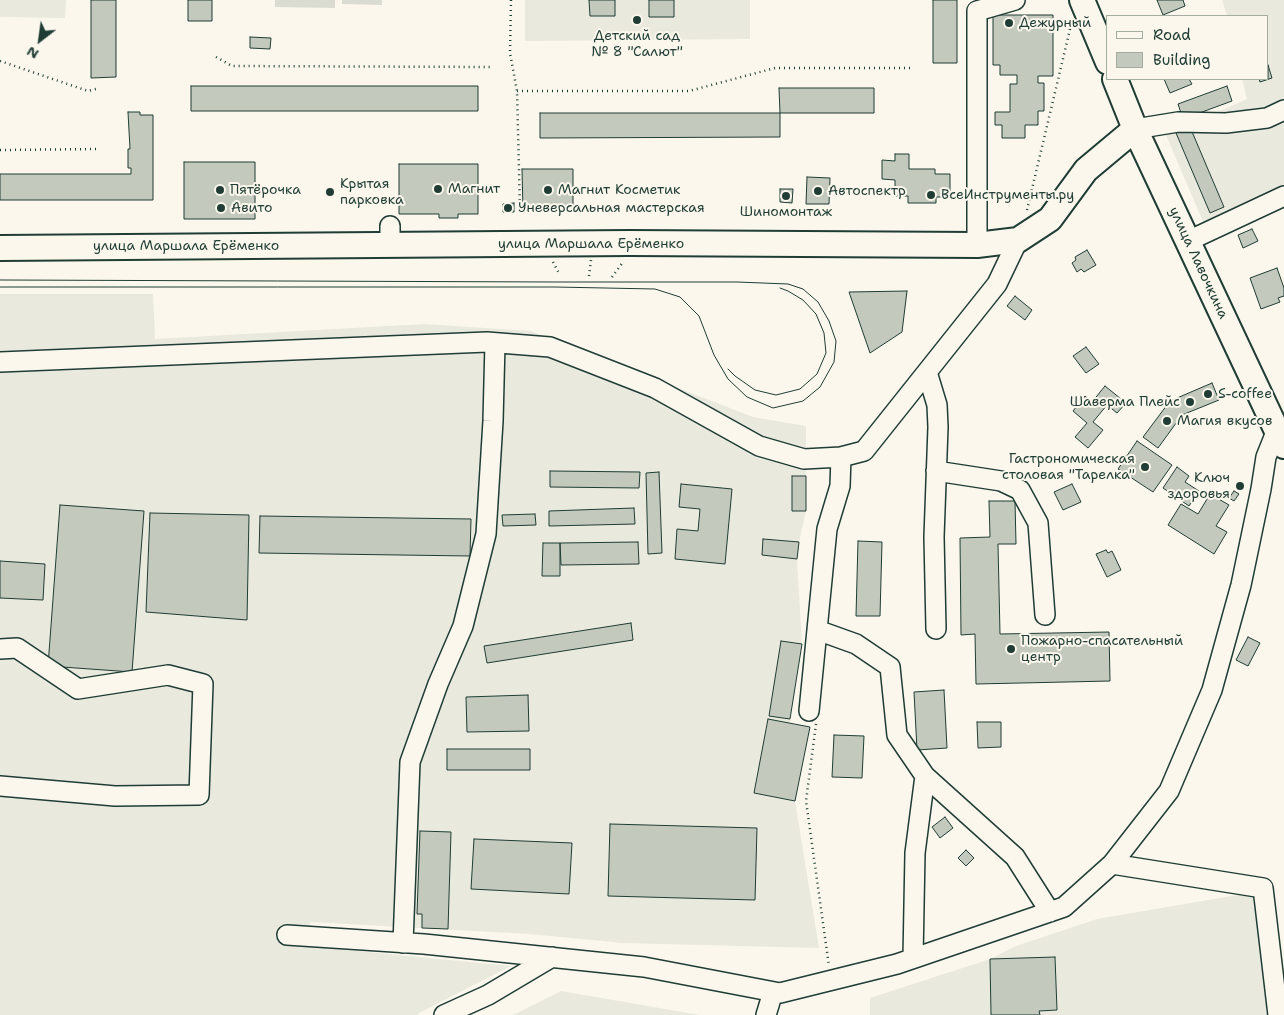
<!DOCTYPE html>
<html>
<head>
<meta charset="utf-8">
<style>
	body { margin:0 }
	#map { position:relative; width:1284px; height:1015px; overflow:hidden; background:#fbf7ec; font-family:"Shantell Sans",sans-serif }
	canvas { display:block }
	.legend { position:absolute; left:1106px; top:15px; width:162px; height:65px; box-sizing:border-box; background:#fbf7ec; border:1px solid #a3ada2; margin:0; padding:6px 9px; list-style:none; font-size:15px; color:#1f3d34 }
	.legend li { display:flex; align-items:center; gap:10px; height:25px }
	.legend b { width:25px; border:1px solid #a3ada2 }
	.north { position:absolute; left:15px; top:15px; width:50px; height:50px; -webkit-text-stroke:4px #fbf7ec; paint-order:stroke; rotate:210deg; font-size:14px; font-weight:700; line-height:20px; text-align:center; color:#1f3d34 }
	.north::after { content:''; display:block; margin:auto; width:18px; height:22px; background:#1f3d34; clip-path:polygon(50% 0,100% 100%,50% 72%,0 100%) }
</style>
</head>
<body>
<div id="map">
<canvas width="1284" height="1015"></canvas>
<ul class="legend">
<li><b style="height:6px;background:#fbf7ec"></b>Road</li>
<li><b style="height:14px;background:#c4c9be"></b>Building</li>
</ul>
<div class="north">N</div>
</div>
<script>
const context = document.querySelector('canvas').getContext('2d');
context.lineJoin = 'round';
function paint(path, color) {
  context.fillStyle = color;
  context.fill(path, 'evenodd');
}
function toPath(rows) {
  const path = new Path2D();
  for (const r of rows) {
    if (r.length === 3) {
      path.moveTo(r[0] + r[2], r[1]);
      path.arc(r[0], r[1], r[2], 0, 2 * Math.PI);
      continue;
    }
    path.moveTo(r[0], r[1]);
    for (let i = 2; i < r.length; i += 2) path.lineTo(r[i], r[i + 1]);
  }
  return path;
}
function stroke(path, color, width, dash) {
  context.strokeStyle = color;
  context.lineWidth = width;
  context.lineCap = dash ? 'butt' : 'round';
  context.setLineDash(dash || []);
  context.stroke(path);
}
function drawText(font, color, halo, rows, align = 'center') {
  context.font = font + ' "Shantell Sans",sans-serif';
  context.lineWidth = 4;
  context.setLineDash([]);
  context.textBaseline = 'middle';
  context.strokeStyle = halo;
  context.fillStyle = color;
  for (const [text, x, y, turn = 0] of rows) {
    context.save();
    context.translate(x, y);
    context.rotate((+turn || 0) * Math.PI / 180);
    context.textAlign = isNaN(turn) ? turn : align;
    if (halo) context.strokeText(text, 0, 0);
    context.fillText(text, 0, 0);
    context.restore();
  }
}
const built = toPath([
	[0,0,66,0,65,18,0,17],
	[525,0,750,0,750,39,525,41],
	[1222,0,1284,0,1284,185,1204,224,1166,135,1247,99,1242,79,1268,79,1268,16,1227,16],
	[0,294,153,294,155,339,424,324,531,331,753,417,806,426,806,511,799,542,797,559,802,644,790,719,791,724,810,727,795,801,819,948,623,943,529,934,310,922,306,946,511,966,419,1013,418,1015,0,1015],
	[1255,892,1269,1015,870,1015,870,998,990,959,1016,946,1097,919],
	[561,991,700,1015,513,1015]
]);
const green = toPath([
	[275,0,335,0,335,8,275,7],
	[342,0,382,0,382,5,342,4]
]);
const building = toPath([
	[91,0,116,0,116,77,91,78,91,0],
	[188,0,212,0,212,21,188,21,188,0],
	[589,0,615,0,615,16,590,16,589,0],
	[649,0,674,0,674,17,649,17,649,0],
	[933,0,957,0,957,63,933,63,933,0],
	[1157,0,1183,0,1185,6,1163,15,1157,0],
	[993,15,1053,15,1053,76,1038,76,1038,83,1044,83,1044,111,1038,111,1038,125,1025,125,1025,138,1002,138,1002,125,995,125,995,112,1010,112,1010,84,1017,84,1017,75,1000,75,1000,65,993,65,993,15],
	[250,37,271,38,270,49,250,48,250,37],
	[1268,65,1272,78,1260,82,1259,79,1268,79,1268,65],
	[1164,79,1189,79,1192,84,1170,93,1164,79],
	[191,86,478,86,478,111,191,111,191,86],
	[1227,86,1232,101,1183,119,1178,104,1227,86],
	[779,88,874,88,874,113,780,113,779,88],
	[128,112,140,112,140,115,153,115,153,200,0,200,0,174,131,174,131,168,128,168,128,149,130,149,128,112],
	[540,113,780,113,780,137,540,138,540,113],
	[1190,127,1224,207,1210,213,1176,133,1190,127],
	[895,154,909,154,909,169,935,169,935,174,950,174,950,197,936,197,936,203,908,203,908,196,895,196,895,180,882,179,882,160,895,161,895,154],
	[184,162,255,162,255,219,184,219,184,162],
	[399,164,478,164,478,214,458,214,458,218,439,218,439,214,399,214,399,164],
	[522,169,573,169,573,210,523,211,522,169],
	[807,177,830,178,829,204,806,204,807,177],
	[780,189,793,189,792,203,780,202,780,189],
	[514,203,514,212,503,212,503,204,514,203],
	[1252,229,1258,241,1243,248,1238,235,1252,229],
	[1087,250,1096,265,1084,272,1081,269,1077,272,1072,263,1076,260,1075,257,1087,250],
	[1277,268,1284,288,1284,296,1278,298,1280,302,1261,309,1250,278,1277,268],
	[907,291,902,332,870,353,849,292,907,291],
	[1015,296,1032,310,1025,320,1007,306,1015,296],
	[1086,347,1099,364,1086,373,1073,356,1086,347],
	[1212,383,1219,400,1182,415,1158,448,1143,437,1170,401,1212,383],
	[1105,386,1126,403,1117,413,1107,405,1093,422,1103,430,1088,448,1075,437,1087,423,1073,411,1085,396,1092,402,1105,386],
	[1137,441,1172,465,1153,492,1118,469,1137,441],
	[1177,467,1189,476,1185,482,1199,491,1189,506,1163,488,1177,467],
	[550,471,640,472,639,488,550,487,550,471],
	[659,472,662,553,648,554,646,473,659,472],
	[792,476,806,476,806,511,792,511,792,476],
	[1240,486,3.5],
	[681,484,732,489,725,564,675,559,677,529,698,531,700,509,679,507,681,484],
	[1072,484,1081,502,1063,510,1054,492,1072,484],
	[1234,491,1239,494,1234,501,1229,498,1234,491],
	[1210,494,1229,505,1216,526,1227,532,1214,554,1168,525,1181,504,1198,514,1210,494],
	[989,501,1015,501,1016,544,998,544,1000,634,1109,632,1110,681,976,684,975,634,961,635,960,538,990,537,989,501],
	[60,505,144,511,132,672,48,666,60,505],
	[634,508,635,524,549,526,549,511,634,508],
	[150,513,249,515,247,620,146,612,150,513],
	[535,514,536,525,503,526,502,515,535,514],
	[260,516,471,519,470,556,259,553,260,516],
	[763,539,799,542,797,559,762,555,763,539],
	[858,541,882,542,880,616,856,616,858,541],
	[638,542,639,564,561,565,560,543,638,542],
	[543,543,560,543,560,576,542,576,543,543],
	[1106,550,1108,553,1112,551,1121,570,1107,577,1096,554,1106,550],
	[0,561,45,564,43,600,0,598,0,561],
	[631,623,633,640,487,663,484,646,631,623],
	[1248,637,1260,643,1248,666,1236,660,1248,637],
	[781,641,802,644,790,719,769,716,781,641],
	[944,690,947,748,917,750,914,692,944,690],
	[528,695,529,731,467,732,466,697,528,695],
	[768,719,810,727,795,801,754,793,768,719],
	[977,722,1001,722,1001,747,978,748,977,722],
	[834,735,864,736,862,778,832,777,834,735],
	[447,749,530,749,530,770,447,770,447,749],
	[945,817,953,828,940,838,932,827,945,817],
	[610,824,757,828,755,900,608,896,610,824],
	[420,831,451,832,448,929,422,928,422,914,417,914,420,831],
	[474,839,572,843,569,894,471,889,474,839],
	[966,850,974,858,966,866,958,858,966,850],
	[1055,957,1057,1010,1039,1011,1040,1015,991,1015,990,959,1055,957]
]);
const path = toPath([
	[511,0,510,53,517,91,520,210],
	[216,57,232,66,492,67],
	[0,61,88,91,96,89],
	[517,91,689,91,775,68,911,68],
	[0,150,98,149],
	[1027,210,1071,25],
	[553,262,560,275],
	[589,276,591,260],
	[612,277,623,262],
	[816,724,806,801,829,966]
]);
const minor = toPath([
	[1135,129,1178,122,1226,123,1267,118,1284,110],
	[390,226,390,245],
	[1188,241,1284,196],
	[977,245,977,11,1015,0],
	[0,362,487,342,550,347,655,388,759,446,804,459,841,457,864,451,997,284,1018,240],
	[927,372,937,405,938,427,934,537,936,629],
	[936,471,1001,481,1020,490,1038,523,1045,615],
	[817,630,856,644,890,667,897,735,925,776,1015,857,1050,912],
	[0,649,17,648,78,689,168,675,203,684,199,795,115,796,0,786],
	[809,711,827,529,840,486,841,457],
	[1112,864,1263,888,1278,1015],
	[287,935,424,944,644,967,780,993,897,964,1064,907,1112,864,1169,791,1212,690,1241,585,1261,489,1266,457,1276,432],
	[403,943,410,762,438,684,463,626,486,534,493,421,495,343],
	[913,958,915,853,925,776],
	[444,1015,488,995,552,957],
	[766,1015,773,992]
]);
const major = toPath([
	[1082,0,1108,62],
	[1115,79,1135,129,1284,446],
	[0,248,629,243,977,245,1018,240,1050,219,1086,170,1135,129]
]);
const tram = toPath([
	[0,280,556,282,737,282,788,284,803,289,818,302,829,321,836,341,834,362,820,387,803,401,773,408,747,397,728,379,714,355,699,316,680,297,655,289,555,287,0,287],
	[728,369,735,376,755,390,776,395,800,389,817,374,826,353,824,333,816,314,803,300,788,291,780,288]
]);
const markers = [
	[637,20,5,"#1f3d34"],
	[1009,23,5,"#1f3d34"],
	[438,189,5,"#1f3d34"],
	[220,190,5,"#1f3d34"],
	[548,190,5,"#1f3d34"],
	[818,191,5,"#1f3d34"],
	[330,192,5,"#1f3d34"],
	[931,195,5,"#1f3d34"],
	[786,196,5,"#1f3d34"],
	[221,208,5,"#1f3d34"],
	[508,208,5,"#1f3d34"],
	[1208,394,5,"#1f3d34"],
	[1190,402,5,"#1f3d34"],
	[1167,421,5,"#1f3d34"],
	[1145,467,5,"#1f3d34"],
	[1240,486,5,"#1f3d34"],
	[1011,649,5,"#1f3d34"]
];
const poiNames = [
	["Дежурный",1019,23],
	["Детский сад",637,36,"center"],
	["№ 8 \"Салют\"",637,52,"center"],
	["Крытая",340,184],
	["парковка",340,200],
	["Магнит",448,189],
	["Пятёрочка",230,190],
	["Магнит Косметик",558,190],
	["Автоспектр",828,191],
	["ВсеИнструменты.ру",941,195],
	["Авито",231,208],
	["Уневерсальная мастерская",518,208],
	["Шиномонтаж",786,212,"center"],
	["S-coffee",1218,394],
	["Шаверма Плейс",1180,402,"right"],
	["Магия вкусов",1177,421],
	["Гастрономическая",1135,459,"right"],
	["столовая \"Тарелка\"",1135,475,"right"],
	["Ключ",1230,478,"right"],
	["здоровья",1230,494,"right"],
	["Пожарно-спасательный",1021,641],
	["центр",1021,657]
];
const streetNames = [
	["улица Маршала Ерёменко",591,244],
	["улица Маршала Ерёменко",186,246],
	["улица Лавочкина",1198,263,65]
];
paint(built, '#eae9de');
paint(green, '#dbdcd1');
paint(building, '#c4c9be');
stroke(building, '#1f3d34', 1);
stroke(minor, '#1f3d34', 22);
stroke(major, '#1f3d34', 28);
stroke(path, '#1f3d34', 2.5, [1, 4]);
stroke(minor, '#fbf7ec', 19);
stroke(major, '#fbf7ec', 24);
stroke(tram, '#1f3d34', 1);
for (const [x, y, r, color] of markers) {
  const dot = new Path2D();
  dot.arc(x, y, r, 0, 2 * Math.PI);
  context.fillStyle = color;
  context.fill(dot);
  stroke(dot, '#fbf7ec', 2);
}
drawText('14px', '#1f3d34', '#fbf7ec', poiNames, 'left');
drawText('14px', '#1f3d34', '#fbf7ec', streetNames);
</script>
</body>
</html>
